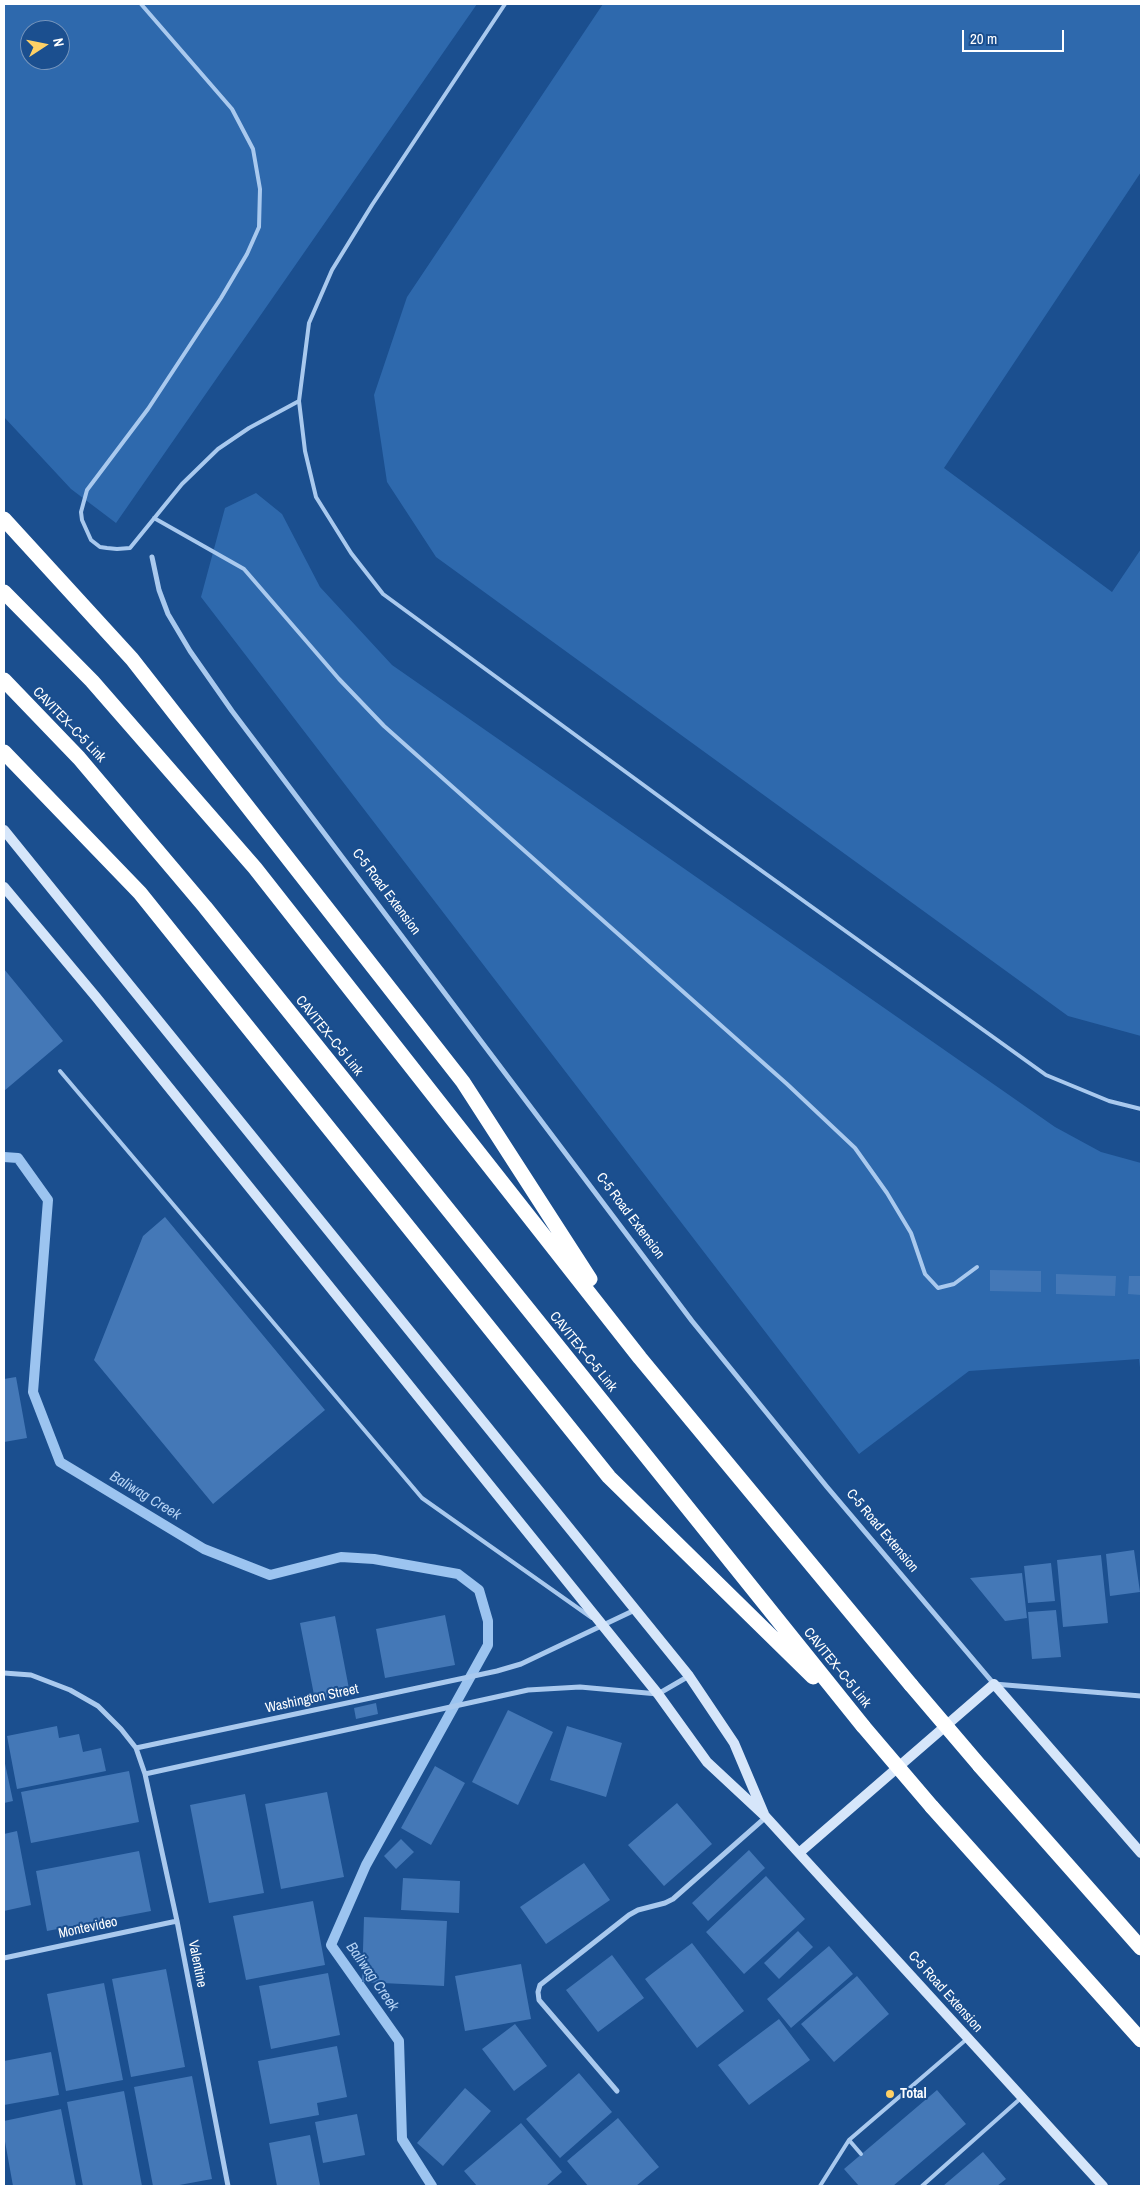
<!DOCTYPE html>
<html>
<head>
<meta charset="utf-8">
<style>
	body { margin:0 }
	#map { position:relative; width:1145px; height:2190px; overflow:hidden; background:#1b4f8f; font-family:"Archivo Narrow",sans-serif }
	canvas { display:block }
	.frame { position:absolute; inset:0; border:5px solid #fff; pointer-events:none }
	.north { position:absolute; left:20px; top:20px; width:50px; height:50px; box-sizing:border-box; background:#1b4f8f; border:1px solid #7695bc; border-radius:50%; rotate:79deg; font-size:14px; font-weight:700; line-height:20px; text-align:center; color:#fff }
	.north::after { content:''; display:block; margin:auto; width:18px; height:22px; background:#ffd166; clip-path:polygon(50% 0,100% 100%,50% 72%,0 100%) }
	.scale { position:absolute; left:962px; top:30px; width:102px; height:22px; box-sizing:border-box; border:2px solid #fff; border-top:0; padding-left:6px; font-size:15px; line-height:18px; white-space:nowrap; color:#fff; -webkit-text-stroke:4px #1b4f8f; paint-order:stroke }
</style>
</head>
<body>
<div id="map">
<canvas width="1145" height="2190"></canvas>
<div class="frame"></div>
<div class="north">N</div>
<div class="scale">20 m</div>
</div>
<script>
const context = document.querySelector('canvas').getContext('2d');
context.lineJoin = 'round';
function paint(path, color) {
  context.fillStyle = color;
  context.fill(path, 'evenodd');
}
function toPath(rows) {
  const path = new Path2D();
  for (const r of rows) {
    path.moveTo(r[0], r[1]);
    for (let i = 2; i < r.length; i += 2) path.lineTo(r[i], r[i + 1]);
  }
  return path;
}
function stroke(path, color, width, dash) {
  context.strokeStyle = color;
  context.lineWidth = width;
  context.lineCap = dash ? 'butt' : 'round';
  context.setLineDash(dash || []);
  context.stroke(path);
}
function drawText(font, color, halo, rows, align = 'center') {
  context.font = font + ' "Archivo Narrow",sans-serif';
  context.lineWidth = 4;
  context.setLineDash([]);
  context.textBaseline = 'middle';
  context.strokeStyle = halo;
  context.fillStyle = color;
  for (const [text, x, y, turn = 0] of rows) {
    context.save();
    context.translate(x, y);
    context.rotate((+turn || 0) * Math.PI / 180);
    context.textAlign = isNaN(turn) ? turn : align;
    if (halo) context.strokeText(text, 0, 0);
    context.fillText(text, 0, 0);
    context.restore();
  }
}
const green = toPath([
	[4,4,477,4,116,523,71,489,4,417],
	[30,30,60,30,60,60,30,60],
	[603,4,1141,4,1141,172,944,468,1112,592,1141,549,1141,1036,1068,1016,436,557,387,482,374,395,407,297],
	[256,493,282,514,320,587,392,665,1055,1127,1101,1152,1141,1163,1141,1376,1139,1359,969,1371,859,1454,201,597,225,508]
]);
const stream = toPath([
	[4,1157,18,1158,48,1200,33,1392,60,1462,204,1549,270,1575,341,1557,374,1559,458,1574,479,1590,488,1621,488,1645,366,1865,331,1945,399,2041,402,2139,432,2186]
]);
const building = toPath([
	[4,969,63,1041,4,1091],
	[165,1217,325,1410,213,1504,94,1360,143,1236],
	[990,1270,1041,1271,1041,1292,990,1291],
	[1056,1274,1116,1276,1115,1296,1056,1294],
	[1129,1276,1141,1276,1141,1295,1128,1294],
	[16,1377,27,1438,4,1442,4,1379],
	[1134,1550,1140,1592,1110,1596,1106,1554],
	[1101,1555,1108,1623,1063,1627,1057,1560],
	[1051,1563,1055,1601,1028,1603,1024,1566],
	[1022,1573,1027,1618,1005,1621,970,1578],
	[1056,1610,1061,1657,1032,1659,1028,1612],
	[445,1615,455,1665,385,1678,376,1629],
	[335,1616,350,1694,315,1700,300,1623],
	[376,1703,378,1714,356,1719,354,1708],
	[508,1710,553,1732,518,1805,472,1782],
	[57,1726,59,1738,79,1734,83,1752,101,1748,106,1771,17,1789,7,1736],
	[567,1726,622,1743,606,1797,550,1780],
	[4,1759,13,1801,4,1803],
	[435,1766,465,1783,431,1845,401,1828],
	[129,1771,139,1822,31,1843,21,1792],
	[327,1792,344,1877,281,1889,265,1804],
	[245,1794,264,1893,209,1903,190,1805],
	[677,1803,712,1844,664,1886,628,1845],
	[17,1831,31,1905,4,1911,4,1834],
	[401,1839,414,1852,396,1869,384,1856],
	[749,1850,765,1868,708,1921,692,1903],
	[139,1851,151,1911,47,1931,36,1871],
	[584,1863,610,1900,546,1944,520,1907],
	[766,1876,805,1919,744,1974,706,1932],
	[403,1878,460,1881,459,1913,401,1910],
	[313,1901,325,1965,246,1980,233,1916],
	[364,1917,447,1921,444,1986,362,1982],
	[798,1931,813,1947,779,1979,764,1963],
	[692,1943,744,2011,697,2048,645,1979],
	[829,1946,853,1974,791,2028,767,1999],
	[612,1955,644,1998,598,2032,566,1990],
	[521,1964,531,2019,465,2031,455,1976],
	[166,1969,185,2067,131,2077,112,1979],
	[328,1973,340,2035,271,2049,259,1986],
	[857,1976,889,2014,834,2062,801,2024],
	[104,1983,123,2080,66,2091,47,1994],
	[779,2019,810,2060,749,2105,718,2065],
	[515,2024,547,2066,514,2091,482,2049],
	[337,2046,347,2097,317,2103,319,2115,270,2124,258,2061],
	[51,2052,59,2095,4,2105,4,2061],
	[579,2073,612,2112,560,2158,526,2119],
	[192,2076,212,2179,174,2186,153,2186,134,2087],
	[465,2088,491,2111,443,2166,417,2143],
	[937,2090,966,2124,893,2186,859,2186,844,2169],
	[124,2091,142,2186,83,2186,67,2102],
	[61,2109,76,2186,13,2186,4,2136,4,2121],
	[357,2114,365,2155,323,2163,315,2122],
	[618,2118,659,2167,636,2186,588,2186,567,2161],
	[521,2123,562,2172,546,2186,477,2186,464,2171],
	[310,2135,320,2185,277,2186,269,2143],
	[983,2152,1006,2179,997,2186,943,2186]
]);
const lane = toPath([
	[141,4,232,109,253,149,260,189,259,227,247,254,221,298,148,409,87,490,81,512,82,520,91,540,100,547,107,548,117,549,130,548,182,484,218,449,249,428,299,401],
	[505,4,372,205,332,270,309,323,299,401,305,451,316,497,351,553,383,594,709,833,1046,1075,1109,1101,1141,1109],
	[154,518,244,569,339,679,384,726,787,1084,855,1148,887,1193,911,1233,925,1274,938,1288,954,1284,977,1267],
	[60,1071,422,1498,592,1618],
	[861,2154,849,2140,968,2038],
	[820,2186,849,2140],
	[922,2186,1021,2098]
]);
const street = toPath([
	[152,557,159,590,168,614,190,651,232,711,692,1321,827,1487,994,1684,1141,1696],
	[4,1673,31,1675,70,1690,98,1706,121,1729,136,1748,145,1774,177,1921,228,2186],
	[136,1748,497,1671,521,1664,637,1609],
	[145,1774,528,1690,580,1687,658,1694,689,1676],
	[4,1958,177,1921],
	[617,2091,539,2000,538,1992,540,1985,629,1915,638,1910,665,1903,673,1899,766,1817]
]);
const secondary = toPath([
	[4,830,689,1676,734,1743,764,1814],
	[4,887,96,997,658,1694,707,1762,766,1817,1103,2186],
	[799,1853,994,1684,1141,1853]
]);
const highway = toPath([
	[4,519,132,659,463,1082,590,1279],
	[4,592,92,681,255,868,640,1358,911,1685],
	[4,680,79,758,205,907,863,1726],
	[4,752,140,893,609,1477,813,1677],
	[980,1766,1141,1948],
	[932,1807,1141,2040]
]);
const highwayBridge = toPath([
	[911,1685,980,1766],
	[863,1726,932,1807]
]);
const markers = [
	[890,2094,5,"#ffd166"]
];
const streetNames = [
	["CAVITEX–C-5 Link",69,725,46],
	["C-5 Road Extension",386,892,53],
	["CAVITEX–C-5 Link",329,1036,51],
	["C-5 Road Extension",630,1216,53],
	["CAVITEX–C-5 Link",583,1352,51],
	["C-5 Road Extension",882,1531,50],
	["CAVITEX–C-5 Link",837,1668,51],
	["Washington Street",312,1699,-12],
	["Montevideo",88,1928,-12],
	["Valentine",197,1964,79],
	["C-5 Road Extension",945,1992,48]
];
const poiNames = [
	["Total",900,2094]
];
const waterNames = [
	["Baliwag Creek",145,1496,31],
	["Baliwag Creek",372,1977,55]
];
paint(green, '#2e69ad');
stroke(stream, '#9cc4f0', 10);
paint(building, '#4478b7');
stroke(lane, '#a9c9ee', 4);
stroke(street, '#a9c9ee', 5);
stroke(secondary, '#d6e6fa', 10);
stroke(highway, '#fff', 15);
stroke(highwayBridge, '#fff', 15);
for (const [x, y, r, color] of markers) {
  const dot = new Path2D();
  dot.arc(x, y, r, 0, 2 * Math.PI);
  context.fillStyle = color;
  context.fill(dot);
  stroke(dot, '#1b4f8f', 2);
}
drawText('14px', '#fff', '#1b4f8f', streetNames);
drawText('bold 14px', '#fff', '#1b4f8f', poiNames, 'left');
drawText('italic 15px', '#b5d3f5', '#1b4f8f', waterNames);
</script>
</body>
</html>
